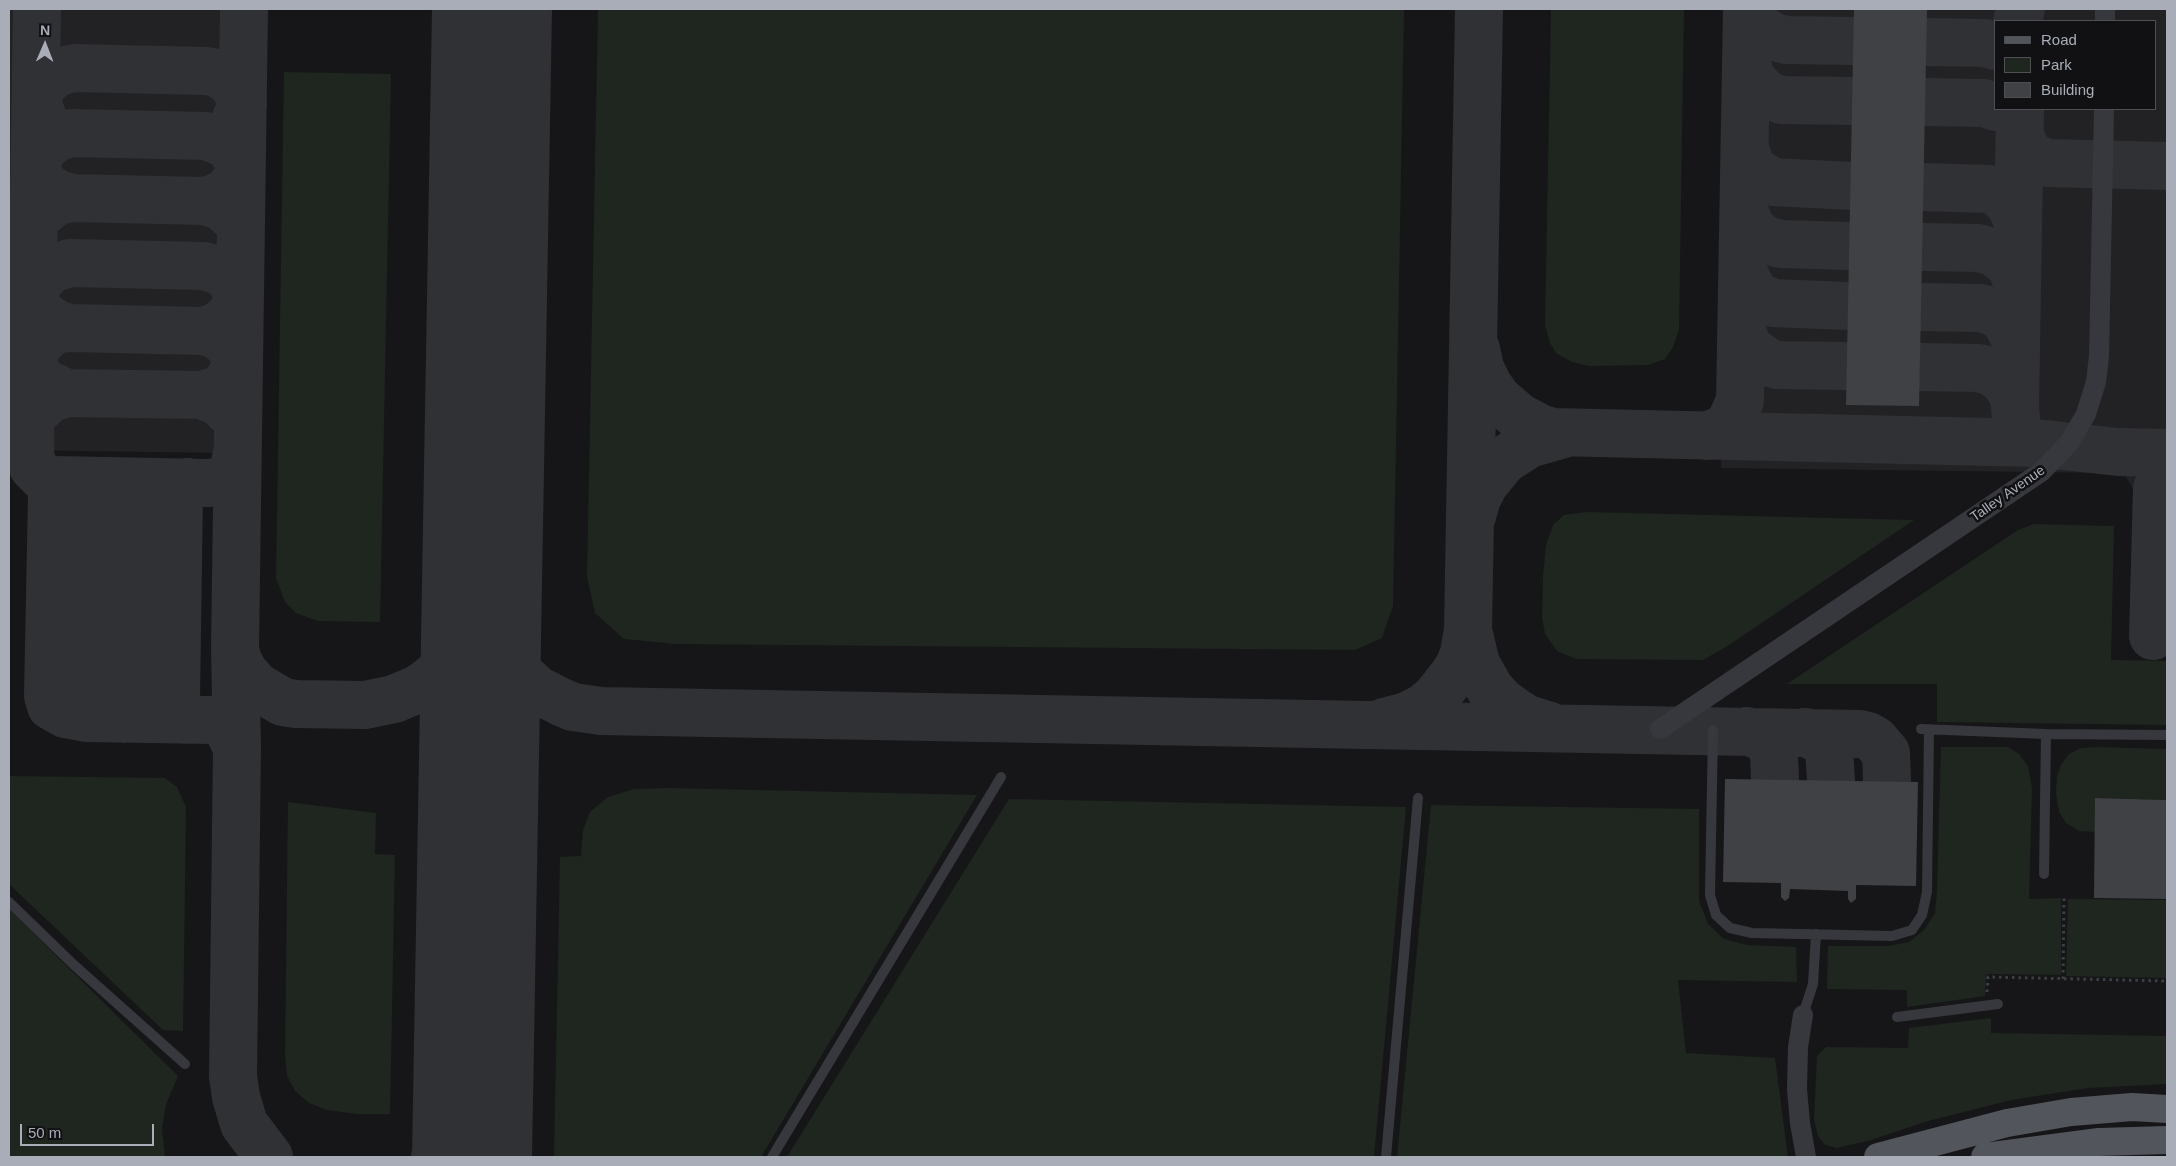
<!DOCTYPE html>
<html>
<head>
<meta charset="utf-8">
<style>
	body { margin:0 }
	#map { position:relative; width:2176px; height:1166px; overflow:hidden; background:#161618; font-family:Helvetica,sans-serif }
	canvas { display:block }
	.frame { position:absolute; inset:0; border:10px solid #a8adb8; pointer-events:none }
	.legend { position:absolute; left:1994px; top:20px; width:162px; height:90px; box-sizing:border-box; background:#111113; border:1px solid #4d4f55; margin:0; padding:6px 9px; list-style:none; font-size:15px; color:#a8adb8 }
	.legend li { display:flex; align-items:center; gap:10px; height:25px }
	.legend b { width:25px; border:1px solid #4d4f55 }
	.north { position:absolute; left:20px; top:20px; width:50px; height:50px; -webkit-text-stroke:4px #111113; paint-order:stroke; rotate:1deg; font-size:14px; font-weight:700; line-height:20px; text-align:center; color:#a8adb8 }
	.north::after { content:''; display:block; margin:auto; width:18px; height:22px; background:#a8adb8; clip-path:polygon(50% 0,100% 100%,50% 72%,0 100%) }
	.scale { position:absolute; left:20px; top:1124px; width:134px; height:22px; box-sizing:border-box; border:2px solid #a8adb8; border-top:0; padding-left:6px; font-size:15px; line-height:18px; white-space:nowrap; color:#a8adb8; -webkit-text-stroke:4px #111113; paint-order:stroke }
</style>
</head>
<body>
<div id="map">
<canvas width="2176" height="1166"></canvas>
<div class="frame"></div>
<ul class="legend">
<li><b style="height:6px;background:#53555c"></b>Road</li>
<li><b style="height:14px;background:#1e261f"></b>Park</li>
<li><b style="height:14px;background:#404145"></b>Building</li>
</ul>
<div class="north">N</div>
<div class="scale">50 m</div>
</div>
<script>
const context = document.querySelector('canvas').getContext('2d');
context.lineJoin = 'round';
function paint(path, color) {
  context.fillStyle = color;
  context.fill(path, 'evenodd');
}
function toPath(rows) {
  const path = new Path2D();
  for (const r of rows) {
    path.moveTo(r[0], r[1]);
    for (let i = 2; i < r.length; i += 2) path.lineTo(r[i], r[i + 1]);
  }
  return path;
}
function stroke(path, color, width, dash) {
  context.strokeStyle = color;
  context.lineWidth = width;
  context.lineCap = dash ? 'butt' : 'round';
  context.setLineDash(dash || []);
  context.stroke(path);
}
function drawText(font, color, halo, rows, align = 'center') {
  context.font = font + ' Helvetica,sans-serif';
  context.lineWidth = 5;
  context.setLineDash([]);
  context.textBaseline = 'middle';
  context.strokeStyle = halo;
  context.fillStyle = color;
  for (const [text, x, y, turn = 0] of rows) {
    context.save();
    context.translate(x, y);
    context.rotate((+turn || 0) * Math.PI / 180);
    context.textAlign = isNaN(turn) ? turn : align;
    if (halo) context.strokeText(text, 0, 0);
    context.fillText(text, 0, 0);
    context.restore();
  }
}
const built = toPath([
	[9,9,231,9,223,453,9,450],
	[1730,9,2167,9,2167,640,2130,639,2133,489,2126,477,2113,473,1721,468],
	[1995,21,2155,21,2155,109,1995,109]
]);
const green = toPath([
	[598,9,1404,9,1393,606,1382,638,1355,650,676,644,624,639,595,613,587,577],
	[1551,9,1684,9,1679,329,1673,347,1665,359,1648,365,1589,366,1572,362,1556,353,1550,343,1545,325],
	[284,72,391,74,380,622,318,621,296,613,285,602,276,578],
	[1586,512,1914,520,1726,647,1703,660,1576,659,1557,651,1545,634,1542,617,1543,577,1546,545,1553,525,1564,515],
	[2034,524,2114,526,2111,660,2167,661,2167,725,1937,722,1937,684,1787,684,2018,530],
	[1941,747,2008,747,2019,754,2028,766,2032,788,2029,899,2061,898,2061,975,1986,974,1985,996,1907,1007,1907,990,1827,989,1828,946,1889,946,1909,942,1924,930,1935,913,1937,891],
	[2097,747,2167,749,2167,800,2096,798,2095,832,2079,831,2066,823,2059,812,2056,794,2057,776,2061,765,2069,754,2081,748],
	[9,776,165,778,177,787,186,807,183,1031,163,1030,9,884],
	[669,788,977,795,761,1157,554,1157,560,857,581,856,583,830,590,812,608,797,634,789],
	[1009,799,1406,807,1374,1157,787,1157],
	[288,802,376,813,375,854,395,855,390,1114,356,1114,327,1110,309,1103,295,1091,287,1076,285,1055],
	[1431,805,1699,809,1699,901,1708,924,1724,939,1747,945,1796,947,1797,982,1678,980,1686,1053,1775,1058,1788,1157,1397,1157],
	[2068,899,2167,900,2167,978,2066,976],
	[9,909,178,1076,166,1104,162,1129,165,1157,9,1157],
	[1991,1018,1991,1033,2167,1036,2167,1084,2088,1088,2011,1100,1928,1121,1871,1140,1837,1148,1825,1145,1818,1136,1814,1120,1817,1056,1826,1047,1908,1048,1909,1028]
]);
const taxiway = toPath([
	[37,9,30,454,33,467,43,477,55,480,208,483,222,481,229,477,234,467,237,453],
	[244,9,235,649,238,661,244,672,256,686,283,702,296,704,365,705,394,699,418,689,428,682,440,672,459,649,473,620,481,581],
	[1479,9,1468,630,1476,664,1490,689,1502,702,1516,712,1527,719,1550,726],
	[1749,9,1753,21,1758,27,1774,37,1786,40,1853,41],
	[2017,21,2021,9],
	[1926,42,1985,43,1995,46],
	[1746,64,1753,81,1764,92,1772,97,1782,100,1852,101],
	[1925,102,1984,103,1995,107],
	[2020,109,2015,407,2017,432,2023,439,2036,443,2118,452,2167,453],
	[42,115,36,101,44,83,58,72,74,68,207,71,217,73,230,81,239,94,243,104,236,118],
	[2020,137,2030,156,2048,163,2167,166],
	[1745,149,1750,164,1756,172,1773,182,1851,186],
	[1923,187,1989,189,1999,194,2010,204,2018,222],
	[72,198,58,194,47,187,39,177,35,165,44,148,57,137,72,133,206,136,227,144,236,156,241,168,237,179,227,192,215,198,204,201],
	[1744,210,1751,228,1765,240,1781,244,1849,246],
	[43,212,55,202,72,198,204,201,221,206,232,216],
	[1922,247,1978,248,1994,252,2011,266,2017,282],
	[1743,271,1752,290,1757,296,1773,303,1848,306],
	[1921,307,1980,308,1995,312,2006,321,2016,341],
	[71,328,58,325,46,317,41,313,32,295,38,283,51,269,70,263,204,266,220,271,231,280,239,298,235,310,224,321,216,327,203,331],
	[1742,330,1747,345,1752,351,1768,362,1777,365,1847,366],
	[1476,349,1480,368,1488,385,1498,399,1519,417,1542,429,1554,432,2036,443],
	[1920,367,1978,368,1991,371,2005,382,2015,398],
	[67,393,45,383,35,371,31,359,39,344,48,335,58,329,71,328,203,331,217,335,229,345,238,362,228,382,216,391,201,395],
	[40,408,49,399,67,393,201,395,219,402,228,411],
	[1706,436,1722,430,1730,423,1740,401,1747,9],
	[62,480,52,493,48,696,51,706,65,714,86,718,212,720,220,722,227,727,237,748],
	[100,481,96,487,94,497,92,694,99,708,105,712,124,719],
	[147,482,137,493,136,693,138,703,143,709,165,719],
	[1472,516,1477,498,1485,483,1504,460,1529,444,1564,434],
	[482,584,495,635,504,654,518,672,536,689,561,702,573,707,601,711,1860,734,1868,736,1875,740,1886,753,1887,781],
	[2153,636,2157,489,2167,467],
	[235,649,237,748,233,1076,236,1097,244,1124,269,1157],
	[185,720,178,712,176,700,179,493,188,482],
	[1384,722,1407,716,1423,708,1436,697,1454,674,1460,664,1464,653,1468,630],
	[1747,731,1762,737,1769,742,1774,755,1775,779],
	[1805,732,1819,739,1829,749,1831,780],
	[435,1157,460,1121,473,1079]
]);
const runway = toPath([
	[472,1157,492,9]
]);
const building = toPath([
	[1854,9,1927,9,1919,406,1846,405],
	[1725,779,1918,782,1916,886,1856,885,1856,899,1851,903,1848,899,1848,891,1790,889,1789,898,1785,901,1781,897,1781,883,1723,882],
	[2095,798,2167,800,2167,899,2094,898]
]);
const path = toPath([
	[2063,979,2064,896],
	[1987,992,1988,977,2167,981]
]);
const service = toPath([
	[1921,729,2046,734,2167,735],
	[1713,730,1710,895,1716,915,1730,928,1752,933,1892,936,1912,930,1922,915,1927,892,1929,729],
	[2044,874,2046,734],
	[9,902,74,965,185,1064],
	[1803,1015,1813,984,1816,934],
	[1897,1017,1998,1004],
	[772,1157,1001,777],
	[1386,1157,1418,798]
]);
const minor = toPath([
	[2105,21,2105,9],
	[1660,729,2041,472,2069,443,2086,414,2096,382,2099,356,2104,109],
	[1803,1015,1798,1047,1797,1089,1800,1123,1806,1157]
]);
const primary = toPath([
	[1878,1157,2007,1123,2071,1112,2132,1107,2167,1109],
	[1985,1157,2099,1142,2167,1140]
]);
const streetNames = [
	["Talley Avenue",2008,494,-35]
];
paint(built, '#222225');
paint(green, '#1e261f');
stroke(taxiway, '#303135', 48);
stroke(runway, '#303135', 120);
paint(building, '#404145');
stroke(path, '#3d3f44', 3, [2.5, 4]);
stroke(service, '#37383d', 10);
stroke(minor, '#37383d', 20);
stroke(primary, '#53555c', 28);
drawText('14px', '#a8adb8', '#111113', streetNames);
</script>
</body>
</html>
